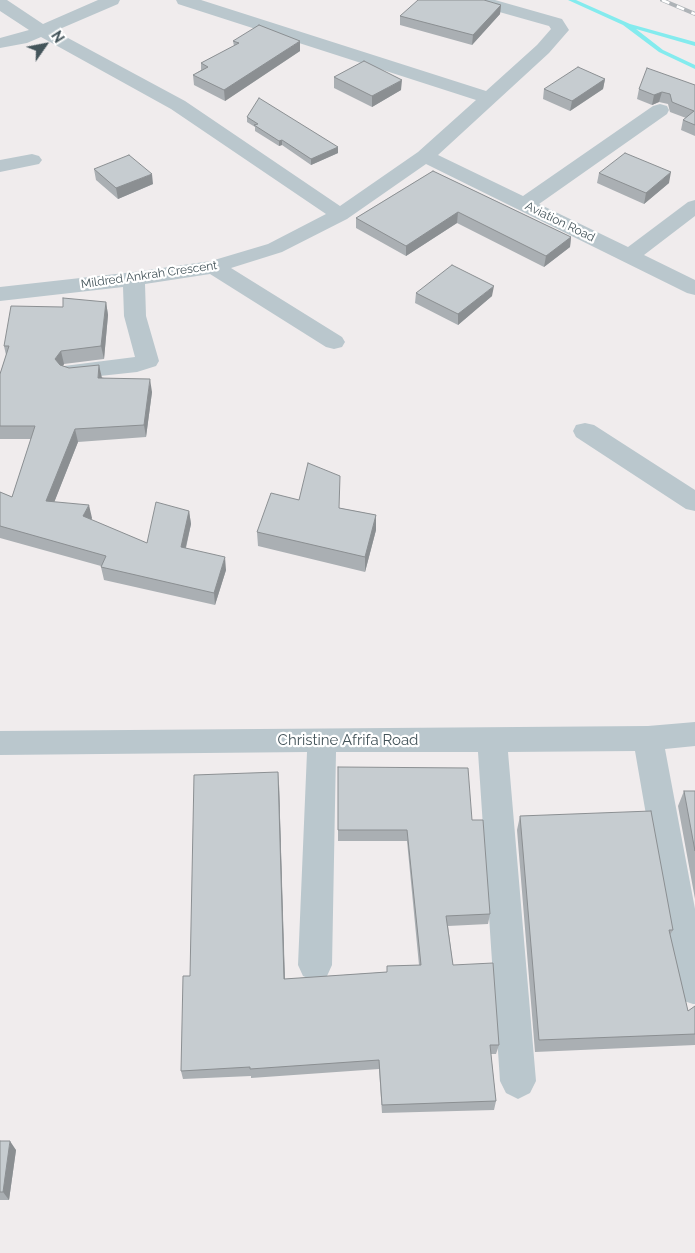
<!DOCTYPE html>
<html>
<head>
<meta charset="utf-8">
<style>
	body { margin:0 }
	#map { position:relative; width:695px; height:1253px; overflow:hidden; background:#f0eced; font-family:Raleway,sans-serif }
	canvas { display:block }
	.north { position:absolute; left:20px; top:20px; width:50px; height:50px; -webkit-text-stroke:4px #fff; paint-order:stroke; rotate:57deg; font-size:14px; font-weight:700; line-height:20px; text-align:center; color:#44545a }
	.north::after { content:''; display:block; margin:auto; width:18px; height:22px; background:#44545a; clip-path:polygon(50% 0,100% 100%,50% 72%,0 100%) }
</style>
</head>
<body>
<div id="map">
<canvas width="695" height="1253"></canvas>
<div class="north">N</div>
</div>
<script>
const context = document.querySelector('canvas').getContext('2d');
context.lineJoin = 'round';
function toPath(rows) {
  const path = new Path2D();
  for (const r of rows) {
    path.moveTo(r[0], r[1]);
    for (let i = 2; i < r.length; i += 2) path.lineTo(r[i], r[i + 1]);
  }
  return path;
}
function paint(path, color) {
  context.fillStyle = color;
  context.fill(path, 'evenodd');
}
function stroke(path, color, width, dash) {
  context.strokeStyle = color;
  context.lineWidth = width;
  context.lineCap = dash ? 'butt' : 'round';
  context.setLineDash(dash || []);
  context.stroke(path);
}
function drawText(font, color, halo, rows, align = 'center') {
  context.font = font + ' Raleway,sans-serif';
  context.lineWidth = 4.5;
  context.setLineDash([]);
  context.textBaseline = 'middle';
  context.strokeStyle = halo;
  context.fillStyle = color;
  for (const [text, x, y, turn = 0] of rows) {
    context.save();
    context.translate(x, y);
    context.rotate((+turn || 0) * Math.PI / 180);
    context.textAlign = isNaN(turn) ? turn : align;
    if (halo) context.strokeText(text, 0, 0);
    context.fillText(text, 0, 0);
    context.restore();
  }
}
const stream = toPath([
	[568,0,576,0,630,24,695,42,695,46,636,29,663,50,695,65,695,69,659,52,623,25,568,0]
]);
const minor = toPath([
	[0,0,7,0,43,24,98,0,120,0,118,4,55,31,185,101,340,206,418,152,476,100,178,4,176,0,201,0,486,91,537,45,551,29,549,26,471,4,469,0,495,0,562,19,569,30,549,53,438,155,523,196,653,106,660,104,667,106,669,110,667,114,539,204,628,247,688,202,695,200,695,216,644,255,695,280,695,295,687,293,426,164,347,219,282,252,231,268,342,337,345,342,342,347,334,349,326,347,210,274,145,284,146,316,159,361,156,366,137,372,72,379,64,376,60,371,64,366,135,357,124,316,123,287,0,301,0,287,134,272,211,261,268,244,326,214,171,109,41,37,27,43,0,48,0,38,29,30,0,11,0,0],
	[32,154,39,156,42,160,39,164,0,172,0,160,32,154],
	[585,423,594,425,695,490,695,511,686,509,576,437,573,431,576,425,585,423],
	[695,722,695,746,665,749,695,909,695,1004,693,1004,681,1000,676,988,635,751,508,752,536,1081,530,1093,518,1099,506,1093,500,1081,478,752,336,752,332,965,327,976,315,981,303,976,298,965,307,752,0,755,0,731,648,726,695,722]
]);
const rail = toPath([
	[662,0,695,14]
]);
const wall = toPath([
	[501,5,500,14,472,45,400,25,400,16],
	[233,41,300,51,225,101,194,85,193,75,201,70,201,63,234,46],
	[334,77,401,90,372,107,334,88],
	[605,79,603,89,570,111,543,99,544,89],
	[695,85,695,136,681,130,683,120,686,118,670,112,668,104,659,102,652,105,637,99,639,89],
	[247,117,338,147,338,153,311,165,282,145,279,146,255,131,255,127,247,122],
	[94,169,153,184,118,199,96,180],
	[433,171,571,237,570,247,544,267,457,223,406,256,356,228,356,218],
	[599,173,669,183,644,204,597,183],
	[416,293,492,296,458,325,415,303],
	[106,302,108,315,104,359,64,364,63,366,152,392,146,437,78,442,54,502,92,518,91,520,147,543,189,511,191,524,186,548,226,570,215,605,104,580,101,567,101,566,0,538,0,492,12,497,31,439,0,439,0,374,6,355,4,346,63,307],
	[299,500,376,515,376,530,365,572,258,546,257,532],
	[338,767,472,820,490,914,488,924,448,926,453,965,499,1045,496,1054,491,1054,496,1101,494,1110,382,1113,379,1069,251,1078,251,1076,183,1079,181,1071,190,976,279,784,285,979,387,972,387,966,419,965,407,841,338,841],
	[684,791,695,791,695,899,678,806],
	[520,816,673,930,670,935,688,1011,695,1006,695,1045,535,1052,517,830],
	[0,1141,16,1150,9,1200,0,1200]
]);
const shadedWall = toPath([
	[501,5,500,14,472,45,473,35],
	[300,41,300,51,225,101,224,90],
	[605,79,603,89,570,111,572,101],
	[402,80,401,90,372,107,372,96],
	[662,92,659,102,652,105,654,95],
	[282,140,282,145,279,146,279,141],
	[338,147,338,153,311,165,311,159],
	[671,172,669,183,644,204,646,193],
	[152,174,153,184,118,199,116,188],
	[458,212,457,223,406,256,406,246],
	[571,237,570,247,544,267,546,256],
	[494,286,492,296,458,325,458,314],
	[106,302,108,315,104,359,101,346],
	[61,351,64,364,59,372,55,359],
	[99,365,102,378,98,378],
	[150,379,152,392,146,437,144,425],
	[75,429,78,442,50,513,46,501],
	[89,505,92,518,86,529,83,516],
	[189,511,191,524,183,559,181,547],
	[376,515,376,530,365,572,365,557],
	[225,557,226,570,215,605,214,593],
	[278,772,279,784,285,988,284,979],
	[10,1141,16,1150,9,1200,3,1192]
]);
const building = toPath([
	[418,0,484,0,501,5,473,35,400,16,418,0],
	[259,25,300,41,224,90,193,75,208,67,201,63,239,43,233,41,259,25],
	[364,61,402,80,372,96,334,77,364,61],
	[578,67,605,79,572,101,544,89,578,67],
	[647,68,695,85,695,125,683,120,694,111,672,102,670,94,662,92,654,95,639,89,647,68],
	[259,98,338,147,311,159,282,140,279,141,254,125,258,124,247,117,259,98],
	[625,153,671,172,646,193,599,173,625,153],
	[129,155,152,174,116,188,94,169,129,155],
	[433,171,571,237,546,256,458,212,406,246,356,218,433,171],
	[452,265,494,286,458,314,416,293,452,265],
	[63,298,106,302,101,346,61,351,55,359,60,365,69,368,99,365,98,378,150,379,144,425,75,429,46,501,89,505,83,516,147,543,156,502,189,511,181,547,225,557,214,593,101,567,106,556,0,526,0,492,12,497,35,426,0,426,0,374,9,346,4,346,11,306,63,307,63,298],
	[308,463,340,476,339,508,376,515,365,557,257,532,271,493,299,500,308,463],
	[338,767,468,768,472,820,483,820,490,914,446,916,453,965,493,963,499,1045,490,1045,496,1101,382,1105,379,1060,250,1069,250,1067,181,1071,183,976,190,976,194,775,278,772,284,979,387,972,387,966,421,965,407,830,338,830,338,767],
	[684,791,695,791,695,851,684,791],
	[651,811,673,930,669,930,688,1011,695,1006,695,1034,539,1040,520,816,651,811],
	[0,1141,10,1141,3,1192,0,1192,0,1141]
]);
const farStreetnames = [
	["Aviation Road",560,222,26],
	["Mildred Ankrah Crescent",149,275,-8]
];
const streetNames = [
	["Christine Afrifa Road",348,740]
];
paint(stream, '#84ebee');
paint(minor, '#bac7cd');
stroke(rail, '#aeb3b7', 4);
stroke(rail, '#fff', 2.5, [8]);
paint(wall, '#aaafb3');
paint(shadedWall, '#8b8f92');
paint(building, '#c6ccd0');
stroke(building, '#8b8f92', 1);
drawText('12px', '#44545a', '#fff', farStreetnames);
drawText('15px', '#44545a', '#fff', streetNames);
</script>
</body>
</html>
